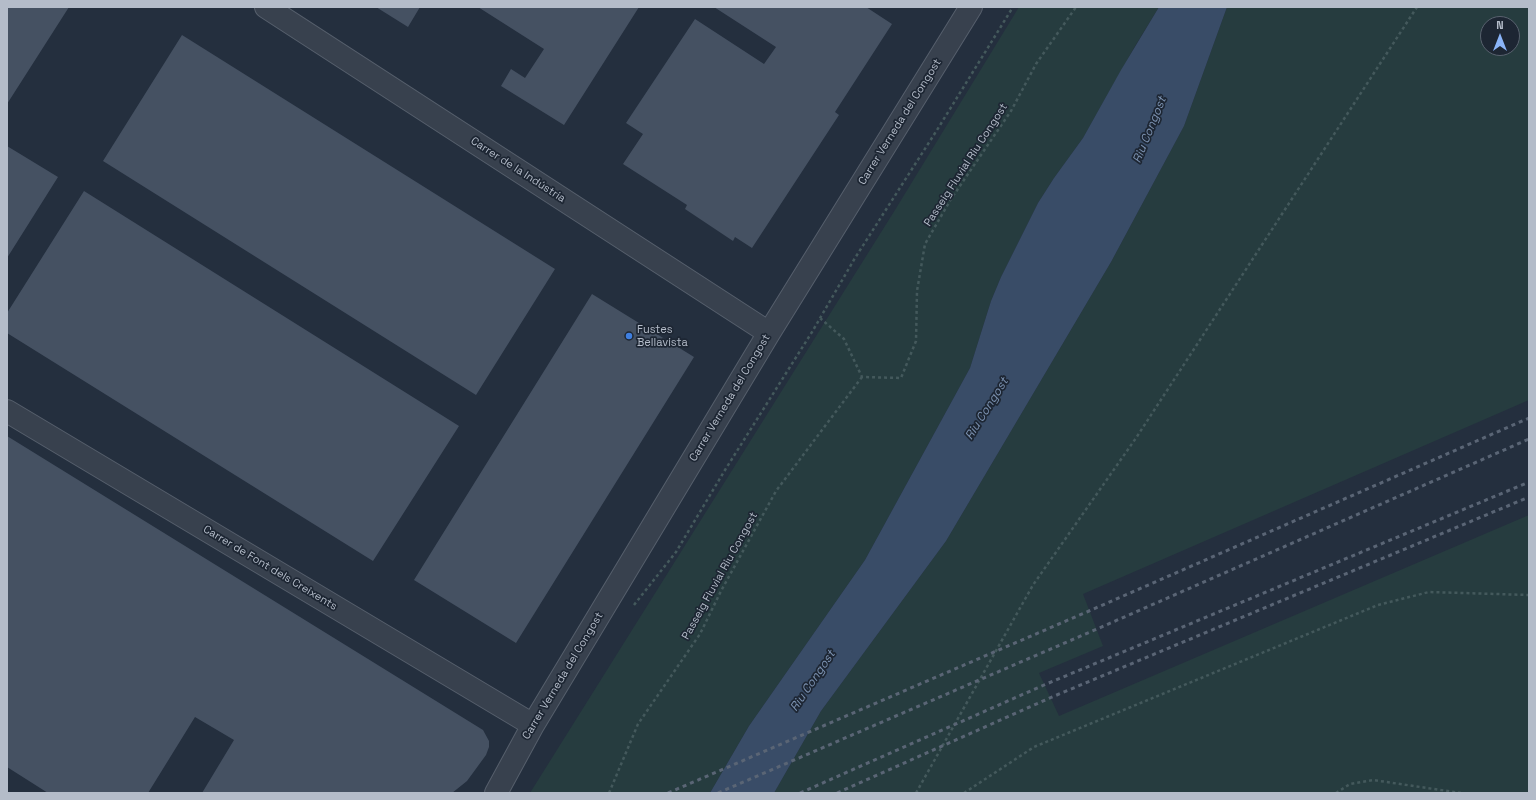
<!DOCTYPE html>
<html>
<head>
<meta charset="utf-8">
<style>
	body { margin:0 }
	#map { position:relative; width:1536px; height:800px; overflow:hidden; background:#242f3e; font-family:"Space Grotesk",sans-serif }
	canvas { display:block }
	.frame { position:absolute; inset:0; border:8px solid #b4bcc9; pointer-events:none }
	.north { position:absolute; left:1480px; top:16px; width:40px; height:40px; box-sizing:border-box; background:#1d2633; border:1px solid #59626f; border-radius:50%; rotate:0deg; font-size:11px; font-weight:700; line-height:16px; text-align:center; color:#b4bcc9 }
	.north::after { content:''; display:block; margin:auto; width:14px; height:18px; background:#8ab4f8; clip-path:polygon(50% 0,100% 100%,50% 72%,0 100%) }
</style>
</head>
<body>
<div id="map">
<canvas width="1536" height="800"></canvas>
<div class="frame"></div>
<div class="north">N</div>
</div>
<script>
const context = document.querySelector('canvas').getContext('2d');
context.lineJoin = 'round';
function paint(path, color) {
  context.fillStyle = color;
  context.fill(path, 'evenodd');
}
function toPath(rows) {
  const path = new Path2D();
  for (const r of rows) {
    path.moveTo(r[0], r[1]);
    for (let i = 2; i < r.length; i += 2) path.lineTo(r[i], r[i + 1]);
  }
  return path;
}
function stroke(path, color, width, dash) {
  context.strokeStyle = color;
  context.lineWidth = width;
  context.lineCap = dash ? 'butt' : 'round';
  context.setLineDash(dash || []);
  context.stroke(path);
}
function drawText(font, color, halo, rows, align = 'center') {
  context.font = font + ' "Space Grotesk",sans-serif';
  context.lineWidth = 3.5;
  context.setLineDash([]);
  context.textBaseline = 'middle';
  context.strokeStyle = halo;
  context.fillStyle = color;
  for (const [text, x, y, turn = 0] of rows) {
    context.save();
    context.translate(x, y);
    context.rotate((+turn || 0) * Math.PI / 180);
    context.textAlign = isNaN(turn) ? turn : align;
    if (halo) context.strokeText(text, 0, 0);
    context.fillText(text, 0, 0);
    context.restore();
  }
}
const green = toPath([
	[1019,7,1159,7,1135,46,1083,138,1054,178,1038,203,1001,277,991,301,970,368,865,560,749,726,710,793,530,793,895,210],
	[1227,7,1529,7,1529,400,1083,594,1103,646,1039,673,1059,716,1529,515,1529,793,774,793,821,711,946,541,1111,262,1184,126],
	[1488,24,1512,24,1512,48,1488,48]
]);
const water = toPath([
	[1159,7,1227,7,1184,126,1111,262,946,541,821,711,774,793,710,793,749,726,865,560,970,368,991,301,1001,277,1038,203,1054,178,1083,138,1121,70]
]);
const building = toPath([
	[7,7,69,7,7,104],
	[376,7,420,7,408,27],
	[478,7,639,7,564,125,501,86,511,69,525,78,544,49],
	[714,7,866,7,892,24,835,112,839,115,752,248,735,237,733,241,685,209,687,205,623,164,643,134,626,123,695,19,764,64,776,47],
	[182,35,555,269,476,395,103,161],
	[7,146,58,177,7,258],
	[84,191,459,426,373,561,7,333,7,313],
	[592,294,694,357,516,643,414,580],
	[7,436,483,730,489,741,489,747,486,755,467,781,452,793,202,793,234,740,195,717,148,793,48,793,7,767]
]);
const path = toPath([
	[820,318,844,339,862,377,901,378,916,341,917,291,925,244,951,199,1011,111,1036,64,1076,7],
	[634,605,676,552,725,470,812,332,855,258,937,130,1013,7],
	[609,793,638,724,700,634,721,591,776,491,862,377],
	[916,793,1033,585,1136,438,1417,7],
	[964,793,1034,747,1378,605,1429,592,1529,595],
	[1336,793,1350,784,1373,780,1461,793]
]);
const minor = toPath([
	[266,7,769,333],
	[7,411,533,725],
	[496,793,533,725,769,333,971,7]
]);
const rail = toPath([
	[668,793,1089,611,1529,418],
	[718,793,1097,629,1529,439],
	[800,793,1044,685,1529,482],
	[837,793,1052,697,1529,497]
]);
const markers = [
	[629,336,4,"#3f7fe0"]
];
const streetNames = [
	["Carrer Verneda del Congost",900,122,-58],
	["Passeig Fluvial Riu Congost",966,165,-57],
	["Carrer de la Indústria",518,170,33],
	["Carrer Verneda del Congost",730,398,-59],
	["Carrer de Font dels Creixents",270,568,31],
	["Passeig Fluvial Riu Congost",720,576,-61],
	["Carrer Verneda del Congost",563,676,-59]
];
const poiNames = [
	["Fustes",637,330],
	["Bellavista",637,343]
];
const waterNames = [
	["Riu Congost",1150,130,-68],
	["Riu Congost",987,409,-58],
	["Riu Congost",813,681,-56]
];
paint(green, '#263c3f');
paint(water, '#394c67');
paint(building, '#455162');
stroke(minor, '#565f6c', 24);
stroke(path, '#44595c', 2.5, [3, 3]);
stroke(minor, '#38414e', 22);
stroke(rail, '#5a6575', 3, [4, 4]);
for (const [x, y, r, color] of markers) {
  const dot = new Path2D();
  dot.arc(x, y, r, 0, 2 * Math.PI);
  context.fillStyle = color;
  context.fill(dot);
  stroke(dot, '#1d2633', 1.5);
}
drawText('11px', '#b4bcc9', '#1d2633', streetNames);
drawText('11px', '#b4bcc9', '#1d2633', poiNames, 'left');
drawText('italic 12px', '#7c92b1', '#1d2633', waterNames);
</script>
</body>
</html>
